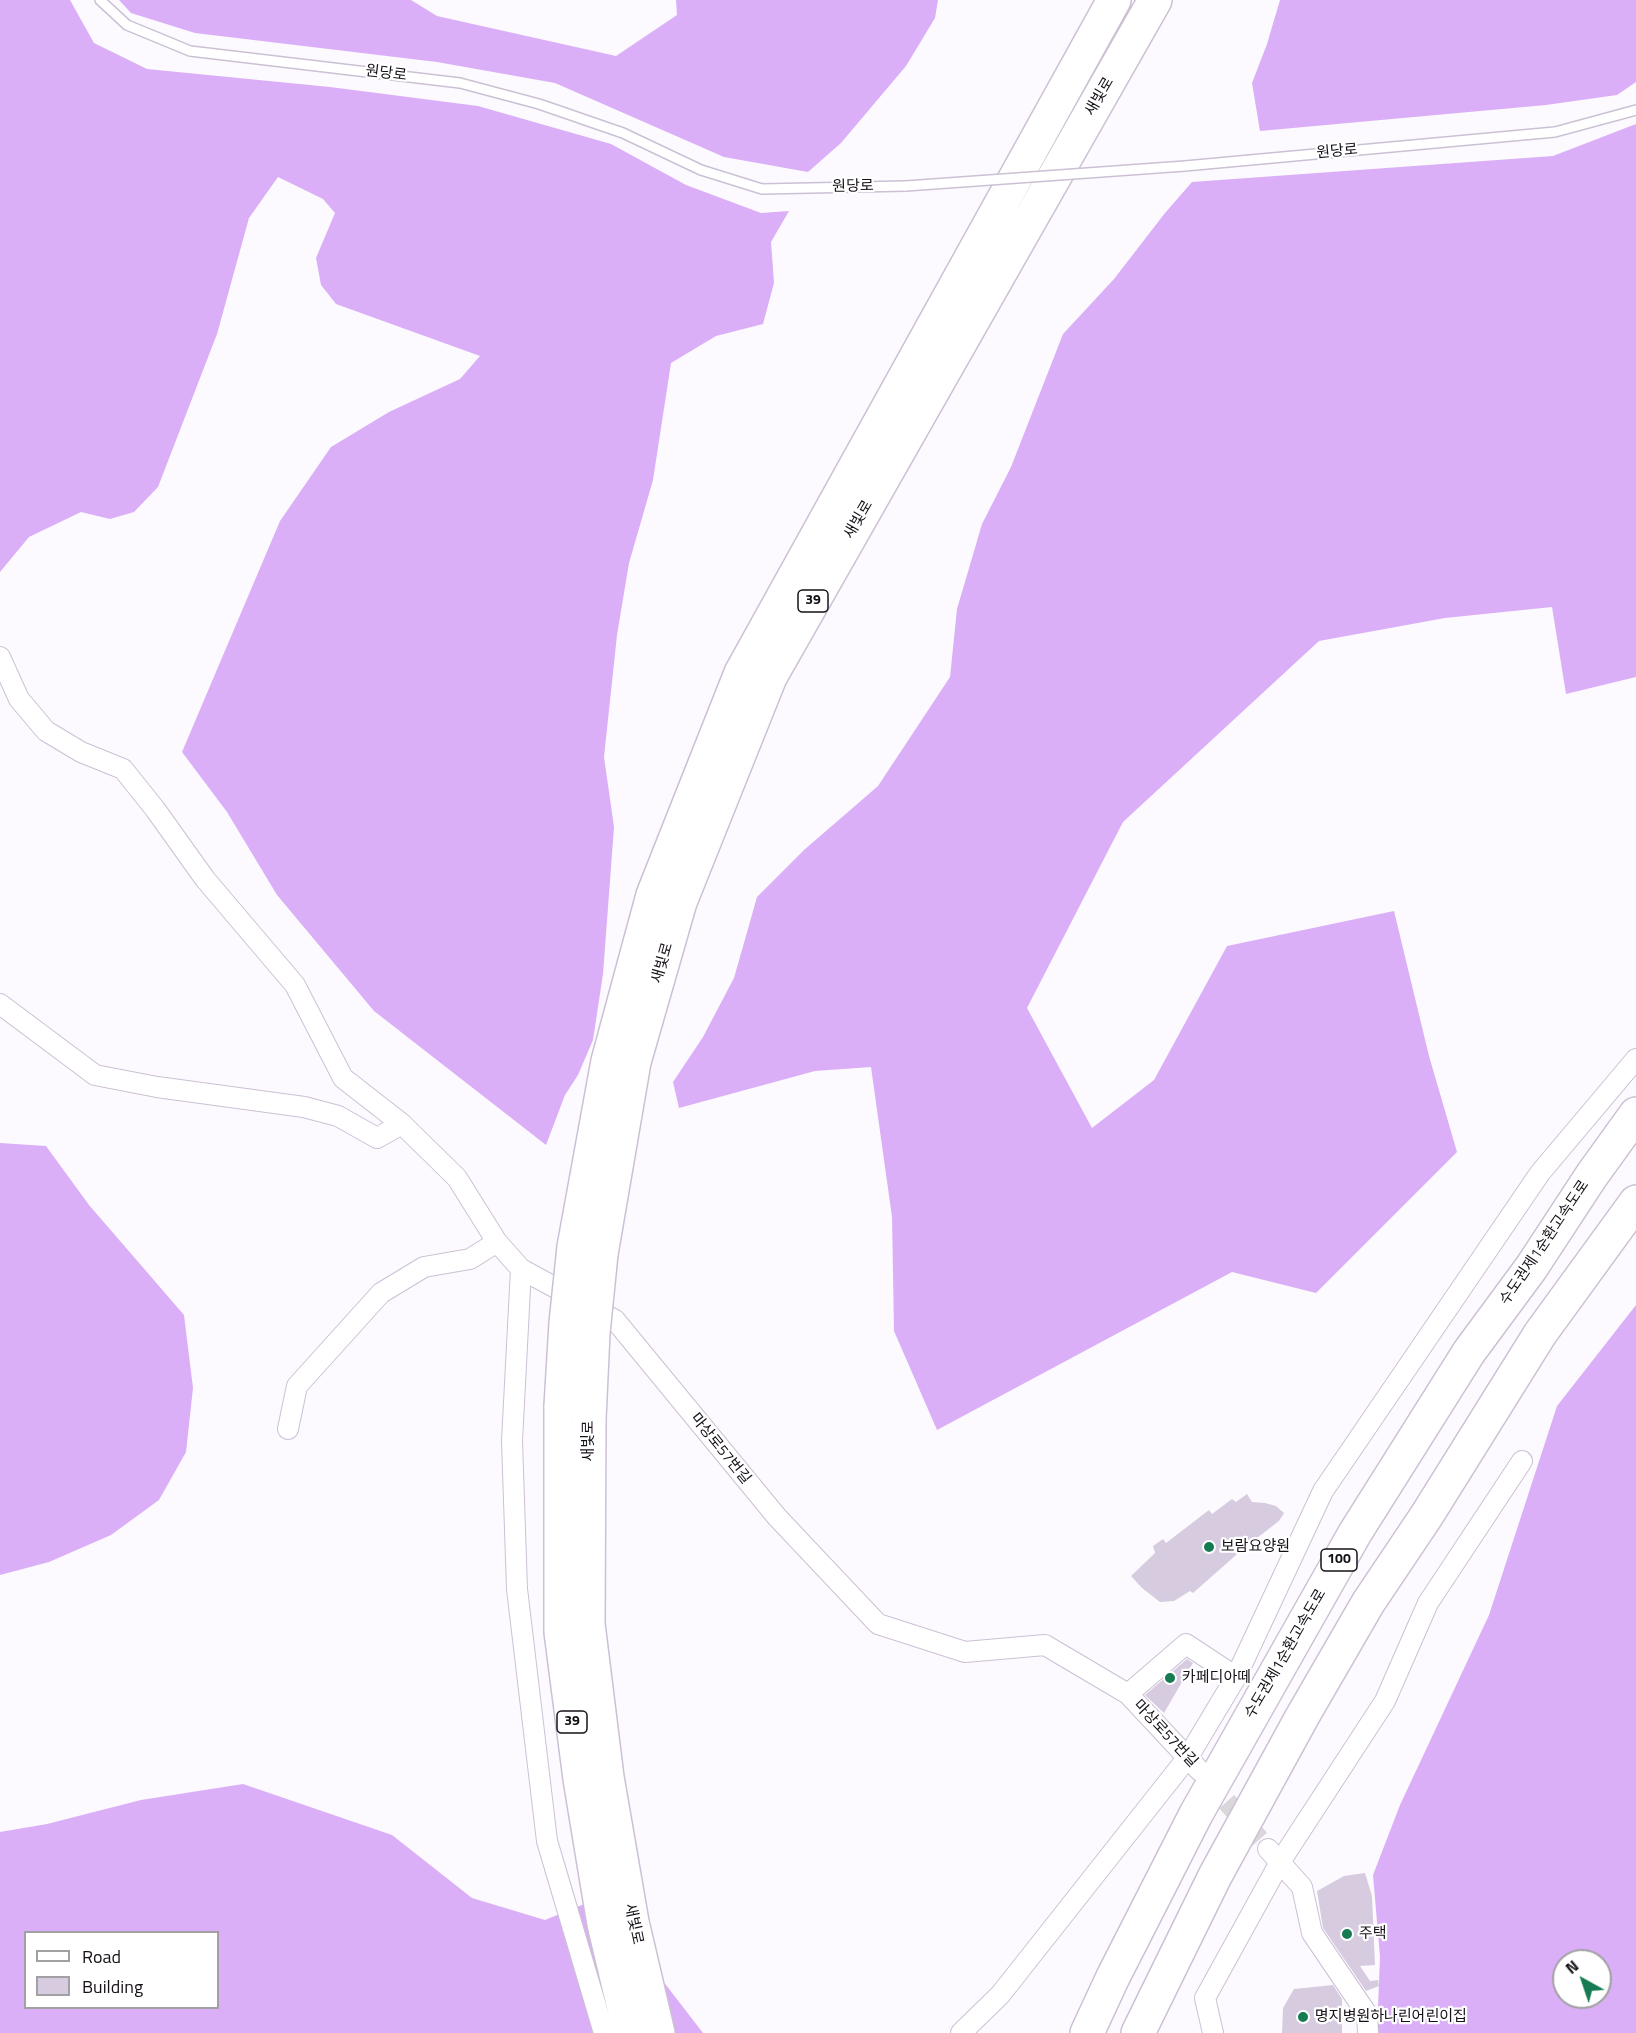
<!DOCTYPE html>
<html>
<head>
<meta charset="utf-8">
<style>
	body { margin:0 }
	#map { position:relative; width:1636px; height:2033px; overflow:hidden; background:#fcfafe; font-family:"Titillium Web",sans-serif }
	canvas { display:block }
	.legend { position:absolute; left:24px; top:1931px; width:195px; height:78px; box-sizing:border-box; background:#fff; border:2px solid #a2a0a3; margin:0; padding:8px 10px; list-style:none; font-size:18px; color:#161118 }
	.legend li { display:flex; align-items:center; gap:12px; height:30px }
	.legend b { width:30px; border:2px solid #a2a0a3 }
	.north { position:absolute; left:1552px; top:1949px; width:60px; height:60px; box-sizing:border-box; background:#fff; border:2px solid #a2a0a3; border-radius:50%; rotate:320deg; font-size:16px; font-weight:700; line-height:24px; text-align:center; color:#161118 }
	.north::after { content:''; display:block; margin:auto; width:21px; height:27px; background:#167b53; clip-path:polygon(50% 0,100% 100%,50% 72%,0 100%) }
</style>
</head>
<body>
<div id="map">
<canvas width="1636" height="2033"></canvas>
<ul class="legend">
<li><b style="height:8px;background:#fff"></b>Road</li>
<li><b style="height:16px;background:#d7cbe0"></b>Building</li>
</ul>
<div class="north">N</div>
</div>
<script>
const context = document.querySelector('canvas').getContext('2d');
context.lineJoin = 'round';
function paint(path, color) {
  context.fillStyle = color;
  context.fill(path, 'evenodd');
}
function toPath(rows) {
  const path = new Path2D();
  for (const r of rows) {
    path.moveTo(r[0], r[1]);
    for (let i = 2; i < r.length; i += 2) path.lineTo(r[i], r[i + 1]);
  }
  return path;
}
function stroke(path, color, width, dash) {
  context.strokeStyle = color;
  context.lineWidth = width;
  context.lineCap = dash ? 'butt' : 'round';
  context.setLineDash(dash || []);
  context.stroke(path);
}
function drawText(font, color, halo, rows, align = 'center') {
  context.font = font + ' "Titillium Web","Noto Sans KR",sans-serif';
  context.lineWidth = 4.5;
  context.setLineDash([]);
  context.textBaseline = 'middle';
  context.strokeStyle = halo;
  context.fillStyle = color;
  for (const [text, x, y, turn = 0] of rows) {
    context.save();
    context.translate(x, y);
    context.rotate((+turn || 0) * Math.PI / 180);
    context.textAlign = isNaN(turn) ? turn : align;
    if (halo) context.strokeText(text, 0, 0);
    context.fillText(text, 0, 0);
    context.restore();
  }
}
const forest = toPath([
	[0,0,70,0,94,43,147,69,330,87,478,106,611,144,686,185,761,213,789,211,771,242,774,283,763,324,716,336,671,363,653,480,629,563,617,635,604,757,614,827,603,974,593,1040,578,1075,565,1095,546,1145,374,1011,277,895,227,812,182,752,280,521,331,447,389,412,460,379,480,356,336,304,321,285,316,258,335,213,323,199,278,177,249,218,217,334,158,487,134,512,110,519,81,512,29,537,0,572],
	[119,0,411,0,437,16,616,56,677,15,676,0,938,0,935,18,906,66,841,143,808,172,724,157,555,83,437,62,195,33,131,13],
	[1280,0,1636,0,1636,82,1617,95,1546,105,1260,131,1252,83,1267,44],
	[1636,124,1636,677,1566,694,1552,607,1445,618,1319,641,1123,822,1027,1008,1092,1128,1154,1080,1227,946,1394,911,1429,1056,1457,1152,1316,1293,1232,1272,937,1430,894,1331,892,1217,871,1067,815,1071,679,1108,673,1082,703,1037,734,978,757,897,804,850,878,786,950,677,957,609,982,524,1011,467,1063,334,1114,279,1165,213,1192,182,1553,156],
	[0,1143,46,1146,89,1205,184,1315,193,1388,186,1452,159,1500,111,1535,49,1562,0,1575],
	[1636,1305,1636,2033,1377,2033,1380,1957,1373,1875,1400,1805,1489,1615,1557,1406],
	[1564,1961,1600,1961,1600,1997,1564,1997],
	[243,1784,392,1835,472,1898,545,1920,599,1898,703,2033,0,2033,0,1832,47,1824,141,1800],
	[26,1932,218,1932,218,2008,26,2008]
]);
const building = toPath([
	[1247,1494,1252,1502,1265,1503,1276,1506,1284,1513,1279,1521,1244,1548,1193,1593,1190,1591,1174,1601,1160,1602,1142,1588,1131,1576,1155,1553,1153,1546,1163,1539,1166,1543,1209,1510,1212,1514,1232,1499,1236,1502],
	[1187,1659,1193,1663,1164,1713,1145,1695],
	[1365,1873,1372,1896,1375,1965,1360,1966,1370,1981,1378,1980,1379,1986,1366,1991,1323,1928,1317,1891,1344,1876],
	[1333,1985,1342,1999,1342,2033,1282,2033,1283,2008,1294,1989]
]);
const streetTunnel = toPath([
	[1207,1779,1268,1849]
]);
const lane = toPath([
	[100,0,127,25,190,51,460,83,539,104,623,133,701,170,762,189,906,186],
	[1185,166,1555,132,1636,110]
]);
const street = toPath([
	[0,657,19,699,46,731,81,752,123,769,155,809,205,879,295,985,343,1078,402,1124,457,1178,497,1242,521,1269,615,1320,777,1517,878,1624,965,1652,1045,1645,1128,1694,1200,1771],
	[0,1004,95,1075,157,1087,304,1107,338,1116,377,1138,402,1124],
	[521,1269,512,1441,517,1589,547,1841,604,2033],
	[288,1429,297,1386,381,1293,424,1267,470,1259,497,1242],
	[1128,1694,1186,1644,1236,1677],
	[1268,1849,1302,1887,1312,1933,1367,2014,1368,2033],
	[961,2033,1000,1995,1188,1757,1236,1677,1323,1491,1540,1173,1636,1059],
	[1213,2033,1205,1998,1280,1862,1385,1701,1428,1603,1522,1461]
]);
const highway = toPath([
	[574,1247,608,1061,653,895,741,673,1114,0],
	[601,1254,634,1062,680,902,770,677,1155,0],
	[561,1406,561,1632,580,1779,604,1924,630,2033],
	[589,1419,588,1624,607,1777,632,1922,658,2033],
	[1087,2033,1113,1977,1196,1814,1355,1533,1469,1352,1531,1268,1592,1175,1636,1114],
	[1138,2033,1215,1876,1302,1717,1368,1603,1427,1515,1540,1334,1636,1202]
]);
const laneBridge = toPath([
	[906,186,1185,166]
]);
const highwayBridge = toPath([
	[561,1406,566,1323,574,1247],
	[589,1419,593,1333,601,1254]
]);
const markers = [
	[1209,1547,6,"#167b53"],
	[1170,1678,6,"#167b53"],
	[1347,1934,6,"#167b53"],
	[1303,2017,6,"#167b53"]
];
const shields = [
	[813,601,30],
	[1339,1560,36],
	[572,1722,30]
];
const shieldNames = [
	["39",813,601],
	["100",1339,1560],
	["39",572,1722]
];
const streetNames = [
	["원당로",386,74,7],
	["새빛로",1100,97,-60],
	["원당로",1337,152,-5],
	["원당로",853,187,-1],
	["새빛로",859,520,-60],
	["새빛로",663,963,-74],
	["수도권제1순환고속도로",1545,1243,-56],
	["새빛로",589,1441,-90],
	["마상로57번길",720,1449,51],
	["수도권제1순환고속도로",1286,1654,-60],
	["마상로57번길",1165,1734,47],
	["새빛로",633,1924,78]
];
const poiNames = [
	["보람요양원",1221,1547],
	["카페디아떼",1182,1678],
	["주택",1359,1934],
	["명지병원하나린어린이집",1315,2017]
];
paint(forest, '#daaff7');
paint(building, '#d7cbe0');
stroke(streetTunnel, '#dad7dc', 20, [20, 10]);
stroke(lane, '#ccc0d5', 12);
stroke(street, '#ccc0d5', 22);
stroke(highway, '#ccc0d5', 36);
stroke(lane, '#fff', 9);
stroke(street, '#fff', 20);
stroke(highway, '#fff', 33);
stroke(laneBridge, '#ccc0d5', 12, []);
stroke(highwayBridge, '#ccc0d5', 36, []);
stroke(laneBridge, '#fff', 9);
stroke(highwayBridge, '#fff', 33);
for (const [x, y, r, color] of markers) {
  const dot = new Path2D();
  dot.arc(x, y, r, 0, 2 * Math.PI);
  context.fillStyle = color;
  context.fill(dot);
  stroke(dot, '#fff', 2);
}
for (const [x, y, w] of shields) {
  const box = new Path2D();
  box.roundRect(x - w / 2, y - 11, w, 22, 4.5);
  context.fillStyle = '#fff';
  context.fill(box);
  stroke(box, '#161118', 1.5);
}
drawText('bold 14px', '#161118', null, shieldNames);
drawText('15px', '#161118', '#fff', streetNames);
drawText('15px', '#161118', '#fff', poiNames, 'left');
</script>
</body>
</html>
